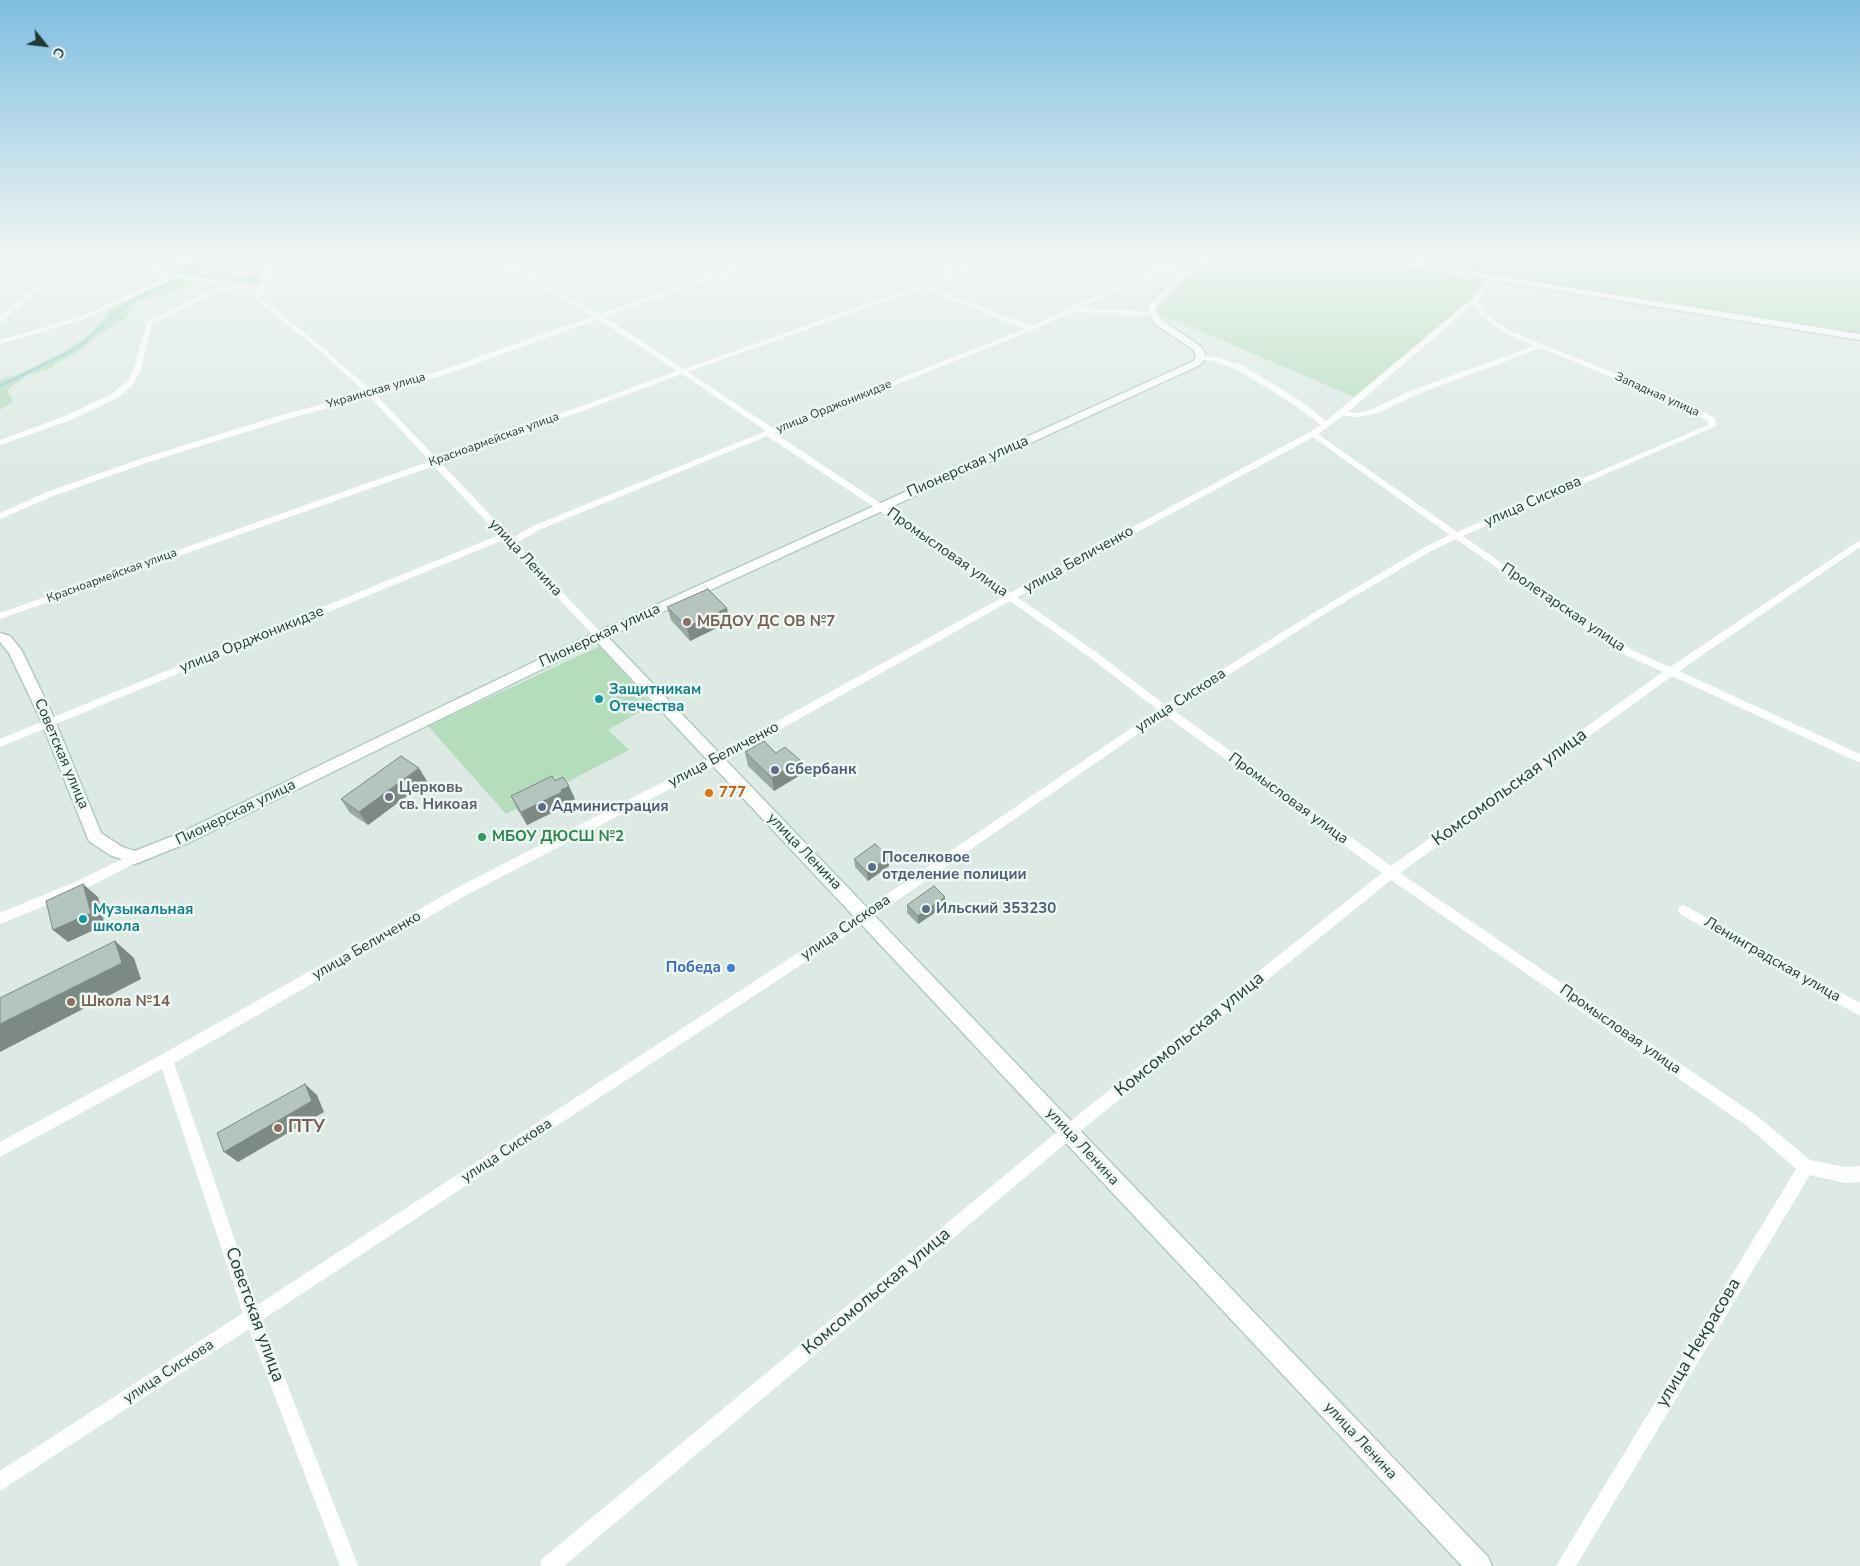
<!DOCTYPE html>
<html>
<head>
<meta charset="utf-8">
<style>
	body { margin:0 }
	#map { position:relative; width:1860px; height:1566px; overflow:hidden; background:#ddeae4; font-family:"Nunito Sans",sans-serif }
	canvas { display:block }
	.north { position:absolute; left:20px; top:20px; width:50px; height:50px; -webkit-text-stroke:4px #eef7f2; paint-order:stroke; rotate:119deg; font-size:14px; font-weight:700; line-height:20px; text-align:center; color:#1e3b31 }
	.north::after { content:''; display:block; margin:auto; width:18px; height:22px; background:#1e3b31; clip-path:polygon(50% 0,100% 100%,50% 72%,0 100%) }
</style>
</head>
<body>
<div id="map">
<canvas width="1860" height="1566"></canvas>
<div class="north">С</div>
</div>
<script>
const context = document.querySelector('canvas').getContext('2d');
context.lineJoin = 'round';
function paint(path, color) {
  context.fillStyle = color;
  context.fill(path, 'evenodd');
}
function toPath(rows) {
  const path = new Path2D();
  for (const r of rows) {
    path.moveTo(r[0], r[1]);
    for (let i = 2; i < r.length; i += 2) path.lineTo(r[i], r[i + 1]);
  }
  return path;
}
function stroke(path, color, width, dash) {
  context.strokeStyle = color;
  context.lineWidth = width;
  context.lineCap = dash ? 'butt' : 'round';
  context.setLineDash(dash || []);
  context.stroke(path);
}
function drawText(font, color, halo, rows, align = 'center') {
  context.font = font + ' "Nunito Sans",sans-serif';
  context.lineWidth = 5;
  context.setLineDash([]);
  context.textBaseline = 'middle';
  context.strokeStyle = halo;
  context.fillStyle = color;
  for (const [text, x, y, turn = 0] of rows) {
    context.save();
    context.translate(x, y);
    context.rotate((+turn || 0) * Math.PI / 180);
    context.textAlign = isNaN(turn) ? turn : align;
    if (halo) context.strokeText(text, 0, 0);
    context.fillText(text, 0, 0);
    context.restore();
  }
}
const green = toPath([
	[0,255,11,257,65,255,6,270,0,274,4,276,0,279],
	[208,255,249,255,234,258,218,266,210,266,210,264,206,266,200,271,202,275,248,262,226,274,246,278,260,270,262,272,259,279,262,282,252,286,203,278,176,276,163,265,190,262],
	[1211,255,1336,255,1477,281,1481,283,1482,285,1473,297,1354,397,1156,312],
	[1469,255,1860,255,1860,333,1463,272,1457,267],
	[174,278,199,281,174,292,147,298,135,303,130,309,129,315,122,321,94,339,78,352,55,364,50,369,28,375,10,387,7,392,12,397,12,402,0,410,0,380,17,375,62,353,88,336,105,318,109,310,168,280],
	[600,646,652,705,608,730,629,750,506,814,428,726]
]);
const stream = toPath([
	[0,386,68,353,82,344,130,302,182,277,216,255]
]);
const street = toPath([
	[71,255,111,255,147,260,165,267,176,274,259,286,265,271,291,255,299,255,270,273,268,281,260,297,323,348,371,390,442,370,593,316,484,255,492,255,599,314,772,255,782,255,604,317,684,369,920,285,979,255,987,255,927,286,1031,326,1091,298,1135,280,1150,270,1066,255,1082,255,1185,273,1186,274,1183,276,1157,272,1139,282,1079,308,1152,312,1154,313,1154,315,1072,312,1033,330,774,433,883,505,1010,593,1310,432,1321,425,1293,404,1236,369,1214,361,1198,359,1198,355,1215,357,1242,365,1299,400,1326,421,1471,300,1489,278,1493,278,1493,280,1477,301,1483,311,1497,323,1514,333,1672,396,1715,418,1716,426,1463,536,1588,624,1634,651,1670,667,1860,540,1860,547,1679,671,1860,754,1860,763,1672,676,1400,873,1757,1116,1810,1160,1845,1167,1860,1166,1860,1182,1845,1183,1810,1175,1576,1566,1556,1566,1796,1169,1747,1126,1391,880,1073,1137,564,1566,540,1566,542,1559,1063,1127,1382,873,1165,715,869,920,262,1320,358,1566,340,1566,249,1329,0,1491,0,1471,243,1313,162,1069,0,1157,0,1142,161,1055,464,884,712,757,1003,597,877,509,767,436,539,530,516,543,602,634,604,636,602,638,596,638,503,540,0,747,0,739,499,535,434,466,0,619,0,613,430,461,369,396,281,421,149,462,53,496,0,519,0,513,47,492,143,458,275,417,365,392,319,350,254,298,257,290,239,287,207,296,152,324,141,370,134,383,119,397,71,420,0,445,0,440,65,416,113,393,128,380,133,370,147,322,203,294,230,286,175,278,84,319,0,344,0,340,80,317,169,276,161,269,146,264,110,259,74,259,0,323,0,317,71,255],
	[922,288,1025,329,773,428,688,372,922,288],
	[1472,305,1479,313,1493,325,1510,335,1534,346,1412,390,1372,409,1359,413,1348,412,1472,305],
	[598,319,677,371,437,459,375,394,448,374,598,319],
	[1541,348,1666,400,1708,421,1708,425,1457,532,1318,434,1343,416,1359,417,1378,413,1418,394,1541,348],
	[682,374,766,431,533,526,512,538,441,463,682,374],
	[1313,437,1450,535,1425,547,1320,609,1165,705,1096,652,1017,597,1313,437],
	[1456,539,1582,628,1626,655,1663,672,1391,866,1173,710,1326,613,1431,551,1456,539],
	[1010,601,1088,656,1158,710,861,912,257,1305,174,1063,472,892,720,763,1010,601],
	[135,853,139,855,141,858,139,861,85,889,0,924,0,913,77,881,135,853],
	[1684,905,1860,1003,1860,1016,1680,914,1678,910,1680,906,1684,905]
]);
const secondary = toPath([
	[1197,255,1206,255,1155,309,1162,320,1200,346,1204,351,1206,357,1200,365,608,637,1488,1557,1492,1566,1462,1566,597,642,190,842,135,864,110,855,89,841,39,716,9,653,0,642,0,633,10,636,22,651,53,716,101,833,122,847,135,851,178,834,594,633,1194,361,1196,357,1194,350,1155,324,1147,309,1151,302,1197,255],
	[1347,255,1368,255,1860,334,1860,340,1351,257,1347,255]
]);
const wall = toPath([
	[667,607,727,608,729,622,690,641,671,620],
	[745,752,776,753,802,774,774,791,748,766],
	[427,781,368,825,350,813,341,799],
	[555,781,575,799,567,803,568,805,527,825,517,809,511,796],
	[889,857,889,866,868,881,855,867,854,859],
	[907,905,945,906,918,924,907,913]
]);
const shadedWall = toPath([
	[727,608,729,622,690,641,687,627],
	[800,760,802,774,774,791,772,778],
	[419,768,427,781,368,825,359,812],
	[569,786,575,799,567,803,568,805,527,825,521,812],
	[889,857,889,866,868,881,867,872],
	[83,884,98,897,105,925,68,942,53,930],
	[945,897,945,906,918,924,918,916],
	[115,941,134,958,141,979,0,1052,0,1024],
	[305,1084,317,1095,324,1112,238,1162,224,1152]
]);
const building = toPath([
	[708,589,727,608,687,627,667,607,708,589],
	[764,741,776,753,785,747,800,760,772,778,745,752,764,741],
	[401,756,419,768,359,812,341,799,401,756],
	[552,776,555,781,563,777,569,786,561,790,562,792,521,812,511,796,552,776],
	[875,844,889,857,867,872,854,859,875,844],
	[83,884,91,913,53,930,46,901,83,884],
	[934,886,945,897,918,916,907,905,934,886],
	[115,941,122,963,0,1024,0,998,115,941],
	[305,1084,312,1101,224,1152,217,1133,305,1084]
]);
const markers = [
	[687,622,5,"#8d6e63"],
	[599,699,5,"#0f9aa8"],
	[775,770,5,"#5c6f8a"],
	[709,793,5,"#e8710a"],
	[389,797,5,"#6b7280"],
	[542,807,5,"#5c6f8a"],
	[482,837,5,"#2e9e5b"],
	[872,867,5,"#5c6f8a"],
	[926,909,5,"#5c6f8a"],
	[83,919,5,"#0f9aa8"],
	[731,968,5,"#3f7fe0"],
	[71,1002,5,"#8d6e63"],
	[278,1128,5,"#8d6e63"]
];
const farStreetnames = [
	["Украинская улица",376,391,-16],
	["Западная улица",1657,395,24],
	["улица Орджоникидзе",834,407,-22],
	["Красноармейская улица",494,440,-20],
	["Красноармейская улица",112,576,-20]
];
const streetNames = [
	["Пионерская улица",968,467,-24],
	["улица Сискова",1533,502,-24],
	["Промысловая улица",947,553,35],
	["улица Ленина",525,558,47],
	["улица Беличенко",1079,560,-29],
	["Пролетарская улица",1563,608,34],
	["Пионерская улица",600,636,-25],
	["улица Орджоникидзе",252,640,-22],
	["улица Сискова",1181,701,-33],
	["Советская улица",61,754,67],
	["улица Беличенко",724,755,-28],
	["Промысловая улица",1288,799,36],
	["Пионерская улица",236,813,-26],
	["улица Ленина",804,852,46],
	["улица Сискова",846,928,-34],
	["улица Беличенко",367,946,-30],
	["Ленинградская улица",1772,960,30],
	["Промысловая улица",1620,1030,35],
	["улица Ленина",1082,1147,47],
	["улица Сискова",507,1151,-33],
	["улица Сискова",169,1372,-33],
	["улица Ленина",1360,1441,47]
];
const educationNames = [
	["МБДОУ ДС ОВ №7",697,622],
	["Школа №14",81,1002]
];
const cultureNames = [
	["Защитникам",609,690],
	["Отечества",609,707],
	["Музыкальная",93,910],
	["школа",93,927]
];
const serviceNames = [
	["Сбербанк",785,770],
	["Администрация",552,807],
	["Поселковое",882,858],
	["отделение полиции",882,875],
	["Ильский 353230",936,909]
];
const worshipNames = [
	["Церковь",399,788],
	["св. Никоая",399,805]
];
const foodNames = [
	["777",719,793]
];
const leisureNames = [
	["МБОУ ДЮСШ №2",492,837]
];
const shopNames = [
	["Победа",721,968]
];
const nearStreetnames = [
	["Комсомольская улица",1510,788,-36],
	["Комсомольская улица",1190,1035,-39],
	["Комсомольская улица",877,1292,-40],
	["Советская улица",254,1315,70],
	["улица Некрасова",1699,1343,-59]
];
const nearEducationnames = [
	["ПТУ",288,1128]
];
paint(green, '#b4ddbc');
stroke(stream, '#81cdd4', 2.5);
stroke(secondary, '#b0cbbf', 3);
paint(street, '#fff');
paint(secondary, '#fff');
paint(wall, '#9aa9a2');
paint(shadedWall, '#7d8a84');
paint(building, '#b3c5bc');
stroke(building, '#7d8a84', 1);
const sky = context.createLinearGradient(0, 0, 0, 474);
sky.addColorStop(0, '#7fbee0');
sky.addColorStop(0.54, '#f0f6f3');
sky.addColorStop(1, '#f0f6f300');
context.fillStyle = sky;
context.fillRect(0, 0, 1860, 474);
for (const [x, y, r, color] of markers) {
  const dot = new Path2D();
  dot.arc(x, y, r, 0, 2 * Math.PI);
  context.fillStyle = color;
  context.fill(dot);
  stroke(dot, '#eef7f2', 2);
}
drawText('12px', '#1e3b31', '#eef7f2', farStreetnames);
drawText('15px', '#1e3b31', '#eef7f2', streetNames);
drawText('bold 15px', '#785e54', '#eef7f2', educationNames, 'left');
drawText('bold 15px', '#0d838f', '#eef7f2', cultureNames, 'left');
drawText('bold 15px', '#4e5e75', '#eef7f2', serviceNames, 'left');
drawText('bold 15px', '#5b616d', '#eef7f2', worshipNames, 'left');
drawText('bold 15px', '#c56008', '#eef7f2', foodNames, 'left');
drawText('bold 15px', '#27864d', '#eef7f2', leisureNames, 'left');
drawText('bold 15px', '#366cbe', '#eef7f2', shopNames, 'right');
drawText('18px', '#1e3b31', '#eef7f2', nearStreetnames);
drawText('bold 18px', '#785e54', '#eef7f2', nearEducationnames, 'left');
</script>
</body>
</html>
